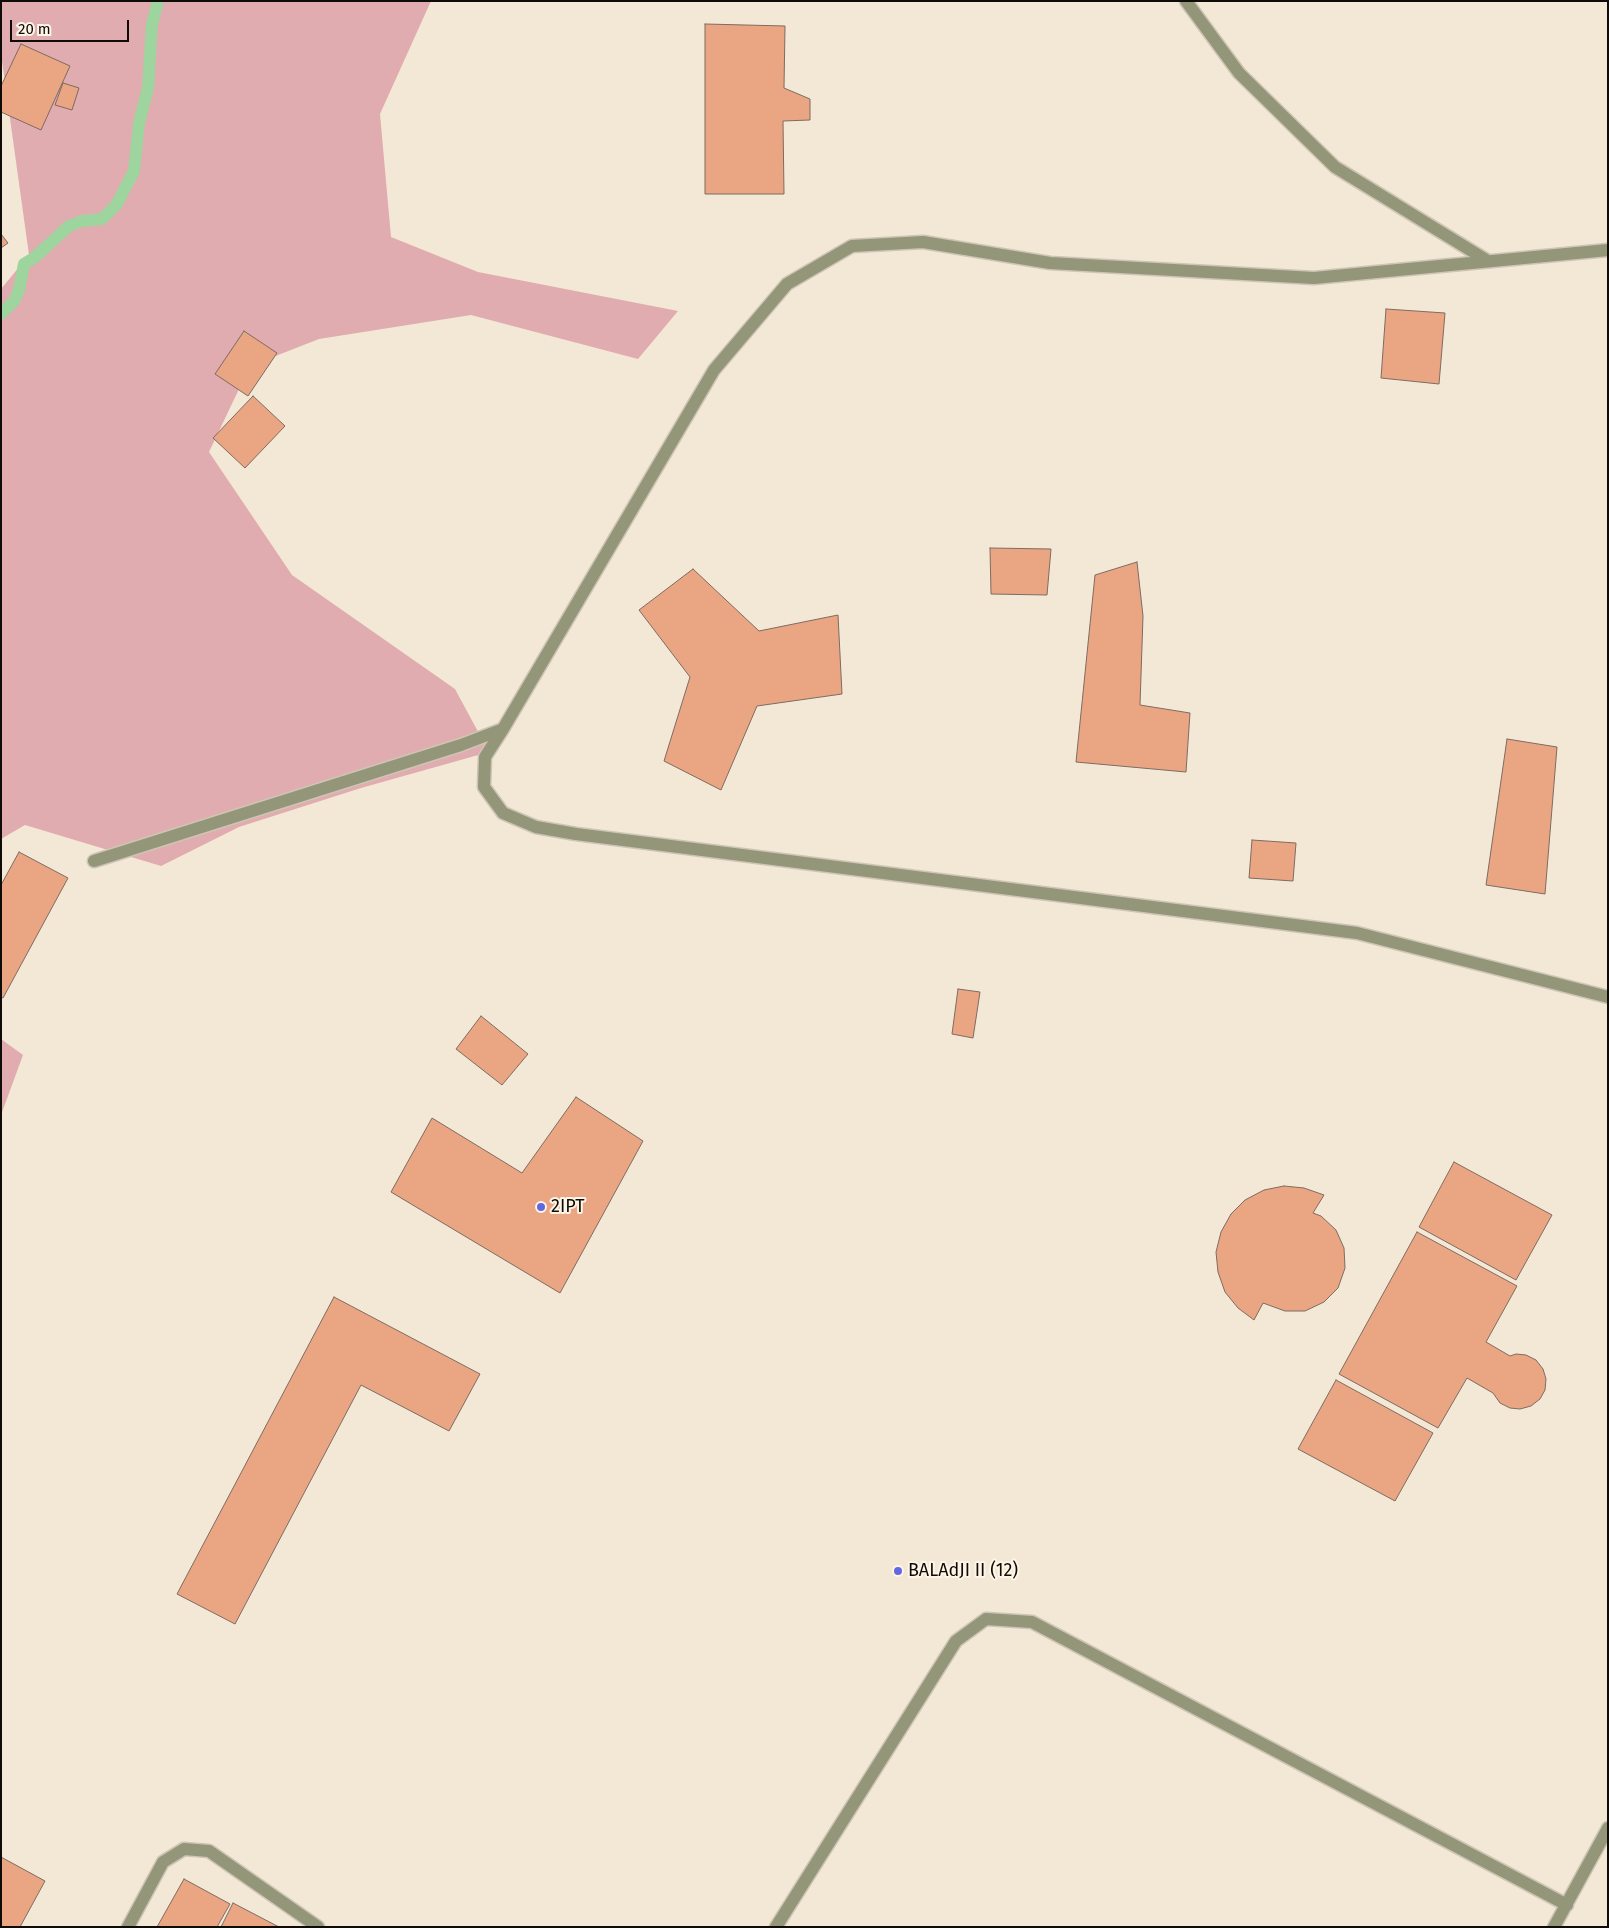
<!DOCTYPE html>
<html>
<head>
<meta charset="utf-8">
<style>
	body { margin:0 }
	#map { position:relative; width:1609px; height:1928px; overflow:hidden; background:#f3e8d6; font-family:"Fira Sans",sans-serif }
	canvas { display:block }
	.frame { position:absolute; inset:0; border:2px solid #0f0b06; pointer-events:none }
	.scale { position:absolute; left:10px; top:20px; width:119px; height:22px; box-sizing:border-box; border:2px solid #0f0b06; border-top:0; padding-left:6px; font-size:15px; line-height:18px; white-space:nowrap; color:#0f0b06; -webkit-text-stroke:4px #fff5e7; paint-order:stroke }
</style>
</head>
<body>
<div id="map">
<canvas width="1609" height="1928"></canvas>
<div class="frame"></div>
<div class="scale">20 m</div>
</div>
<script>
const context = document.querySelector('canvas').getContext('2d');
context.lineJoin = 'round';
function paint(path, color) {
  context.fillStyle = color;
  context.fill(path, 'evenodd');
}
function toPath(rows) {
  const path = new Path2D();
  for (const r of rows) {
    path.moveTo(r[0], r[1]);
    for (let i = 2; i < r.length; i += 2) path.lineTo(r[i], r[i + 1]);
  }
  return path;
}
function stroke(path, color, width, dash) {
  context.strokeStyle = color;
  context.lineWidth = width;
  context.lineCap = dash ? 'butt' : 'round';
  context.setLineDash(dash || []);
  context.stroke(path);
}
function drawText(font, color, halo, rows, align = 'center') {
  context.font = font + ' "Fira Sans",sans-serif';
  context.lineWidth = 4;
  context.setLineDash([]);
  context.textBaseline = 'middle';
  context.strokeStyle = halo;
  context.fillStyle = color;
  for (const [text, x, y, turn = 0] of rows) {
    context.save();
    context.translate(x, y);
    context.rotate((+turn || 0) * Math.PI / 180);
    context.textAlign = isNaN(turn) ? turn : align;
    if (halo) context.strokeText(text, 0, 0);
    context.fillText(text, 0, 0);
    context.restore();
  }
}
const green = toPath([
	[1,1,431,1,380,114,391,237,478,272,678,311,638,359,471,315,319,339,250,366,209,452,292,575,455,689,489,752,361,788,239,827,161,866,25,825,1,839,1,289,29,255,1,54],
	[1,1039,23,1055,1,1115]
]);
const stream = toPath([
	[1,314,14,301,19,290,24,264,34,258,69,226,82,221,102,219,117,204,134,171,139,123,148,88,152,24,158,1]
]);
const building = toPath([
	[705,24,785,26,784,88,810,99,810,120,783,121,784,194,705,194,705,24],
	[21,44,70,66,41,130,1,112,1,86,21,44],
	[63,83,79,88,72,110,55,105,63,83],
	[1,234,8,243,1,248,1,234],
	[1386,309,1445,313,1439,384,1381,378,1386,309],
	[244,331,277,353,248,396,215,374,244,331],
	[253,396,285,426,245,468,213,438,253,396],
	[990,548,1051,549,1047,595,991,594,990,548],
	[1137,562,1143,616,1140,705,1190,713,1186,772,1076,762,1095,575,1137,562],
	[693,569,759,631,838,615,842,694,757,706,721,790,664,761,690,677,639,610,693,569],
	[1507,739,1557,747,1545,894,1486,885,1507,739],
	[1252,840,1296,843,1293,881,1249,878,1252,840],
	[19,852,68,878,3,998,1,997,1,885,19,852],
	[958,989,980,992,973,1038,952,1034,958,989],
	[481,1016,528,1054,502,1085,456,1049,481,1016],
	[576,1097,643,1141,560,1293,391,1192,432,1118,522,1173,576,1097],
	[1454,1162,1552,1215,1516,1280,1419,1227,1454,1162],
	[1284,1186,1304,1188,1324,1195,1313,1213,1321,1216,1336,1230,1344,1248,1345,1268,1338,1288,1324,1302,1305,1311,1285,1311,1263,1303,1254,1320,1238,1308,1225,1292,1218,1272,1216,1252,1221,1232,1231,1214,1245,1200,1264,1190,1284,1186],
	[1417,1232,1517,1286,1486,1342,1510,1356,1516,1354,1526,1355,1536,1360,1543,1369,1546,1379,1545,1390,1540,1399,1531,1406,1520,1409,1510,1408,1500,1403,1493,1393,1467,1378,1438,1428,1339,1374,1417,1232],
	[334,1297,480,1374,449,1431,361,1385,235,1624,177,1594,334,1297],
	[1336,1380,1433,1433,1395,1501,1298,1449,1336,1380],
	[1,1857,45,1881,20,1927,1,1927,1,1857],
	[184,1879,230,1904,217,1927,157,1927,184,1879],
	[233,1903,279,1927,221,1927,233,1903]
]);
const minor = toPath([
	[1186,1,1239,73,1335,167,1488,261],
	[503,729,485,757,484,787,503,813,536,827,576,834,1357,933,1608,997],
	[94,861,461,745,503,729,714,370,787,284,852,246,923,242,1050,263,1314,278,1608,250],
	[128,1927,163,1862,184,1849,209,1851,318,1927],
	[776,1927,956,1641,986,1619,1032,1622,1567,1905],
	[1554,1927,1608,1828]
]);
const markers = [
	[541,1207,5,"#6268e0"],
	[898,1571,5,"#6268e0"]
];
const poiNames = [
	["2IPT",551,1207],
	["BALAdJI II (12)",908,1571]
];
paint(green, '#e0acaf');
stroke(stream, '#9ed49d', 12);
paint(building, '#eaa583');
stroke(building, '#7d6b62', 1);
stroke(minor, '#cfc5b5', 15);
stroke(minor, '#939678', 12);
for (const [x, y, r, color] of markers) {
  const dot = new Path2D();
  dot.arc(x, y, r, 0, 2 * Math.PI);
  context.fillStyle = color;
  context.fill(dot);
  stroke(dot, '#fff5e7', 2);
}
drawText('18px', '#0f0b06', '#fff5e7', poiNames, 'left');
</script>
</body>
</html>
